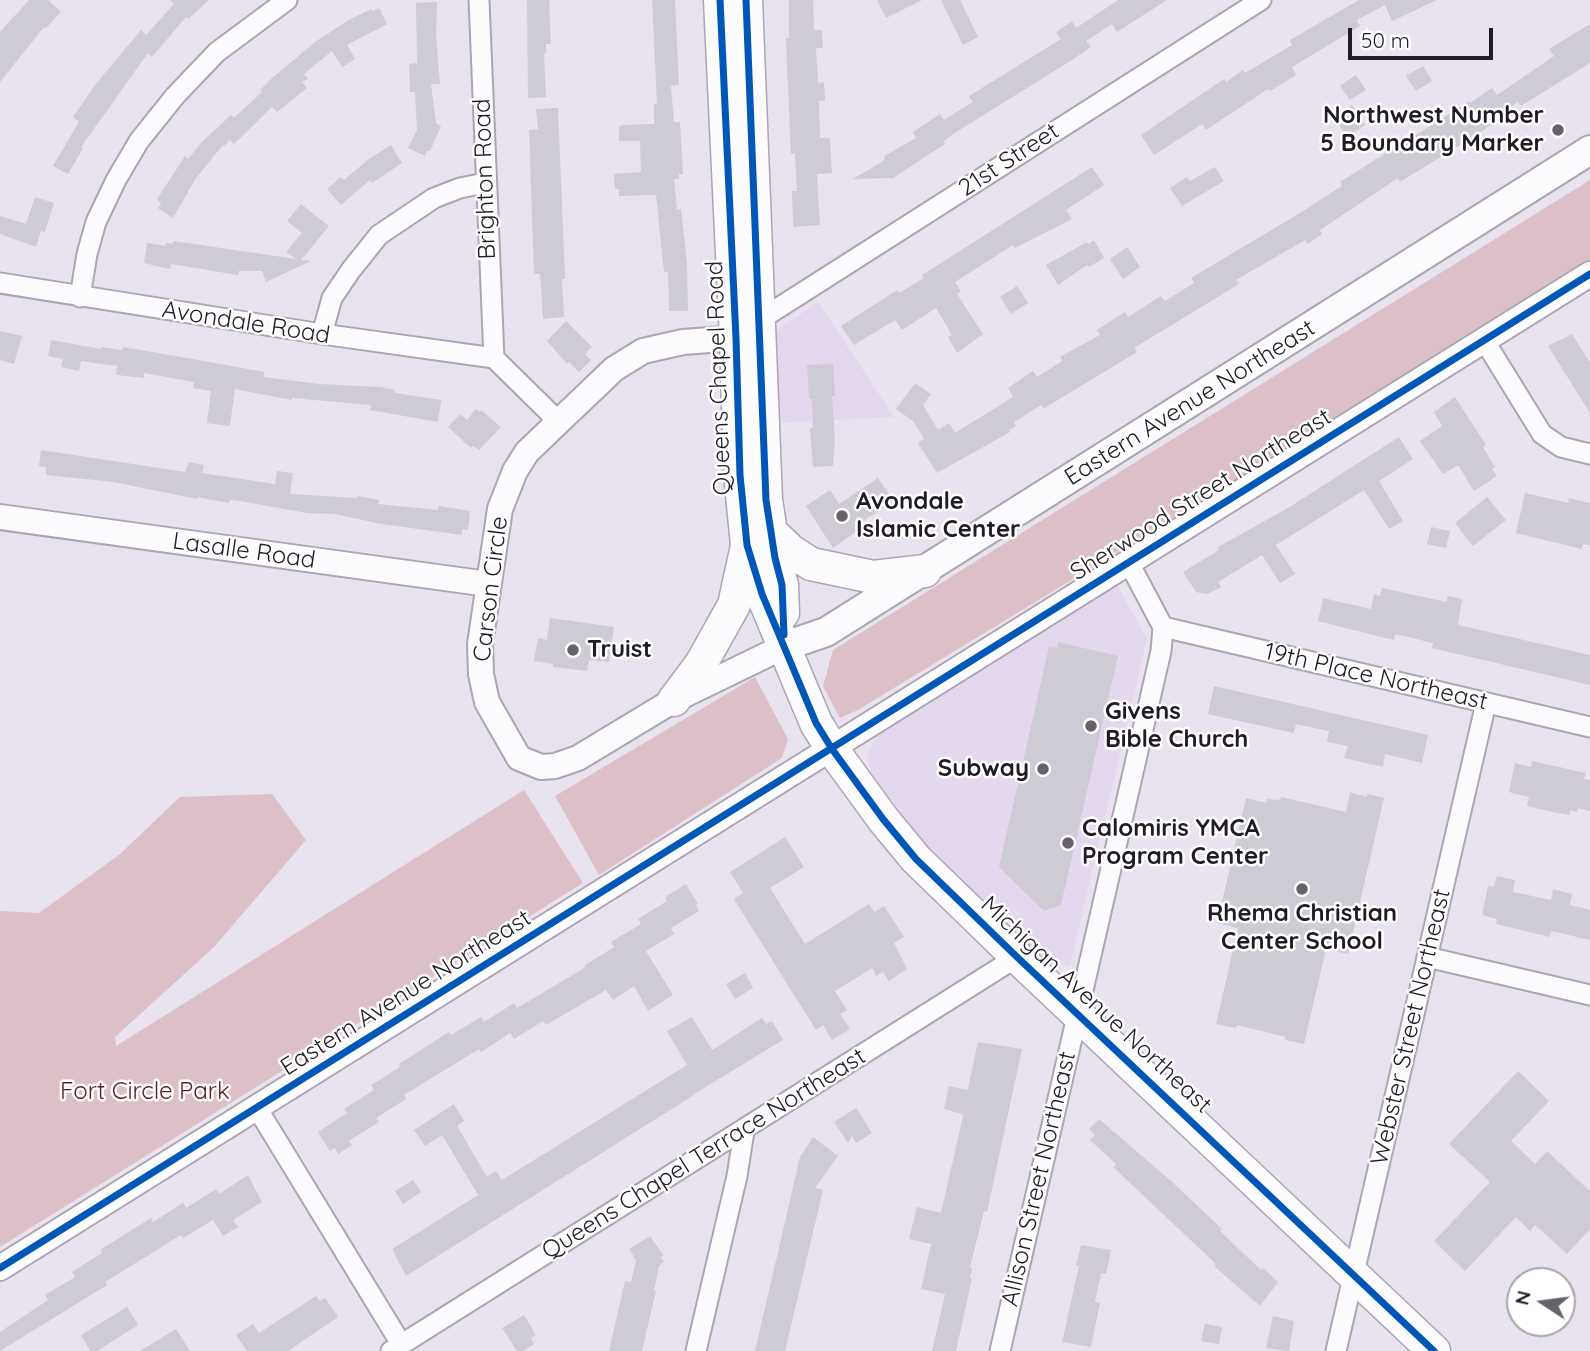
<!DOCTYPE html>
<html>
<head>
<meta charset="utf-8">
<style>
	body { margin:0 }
	#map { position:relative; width:1590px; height:1351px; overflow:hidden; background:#e9e2ef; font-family:Quicksand,sans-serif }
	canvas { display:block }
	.north { position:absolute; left:1506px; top:1267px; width:70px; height:70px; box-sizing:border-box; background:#fff; border:2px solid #a6a4a7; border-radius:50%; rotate:283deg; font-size:19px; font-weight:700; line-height:28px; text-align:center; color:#201b24 }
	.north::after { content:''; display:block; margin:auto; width:24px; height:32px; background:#66616b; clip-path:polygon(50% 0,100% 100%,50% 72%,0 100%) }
	.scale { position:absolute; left:1348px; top:28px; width:145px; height:32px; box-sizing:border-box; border:4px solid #201b24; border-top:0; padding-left:9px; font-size:21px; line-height:24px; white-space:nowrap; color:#201b24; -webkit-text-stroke:5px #fff; paint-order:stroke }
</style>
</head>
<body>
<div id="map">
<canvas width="1590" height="1351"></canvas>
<div class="north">N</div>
<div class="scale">50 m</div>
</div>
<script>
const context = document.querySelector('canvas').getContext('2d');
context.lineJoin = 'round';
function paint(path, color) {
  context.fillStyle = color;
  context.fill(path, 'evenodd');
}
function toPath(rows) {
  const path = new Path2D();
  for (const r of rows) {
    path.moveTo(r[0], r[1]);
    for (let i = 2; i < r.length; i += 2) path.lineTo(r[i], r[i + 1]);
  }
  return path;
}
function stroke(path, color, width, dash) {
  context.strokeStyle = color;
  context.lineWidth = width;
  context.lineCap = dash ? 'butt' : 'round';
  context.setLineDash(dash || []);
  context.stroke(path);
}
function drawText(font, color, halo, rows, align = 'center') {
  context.font = font + ' Quicksand,sans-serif';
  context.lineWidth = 5;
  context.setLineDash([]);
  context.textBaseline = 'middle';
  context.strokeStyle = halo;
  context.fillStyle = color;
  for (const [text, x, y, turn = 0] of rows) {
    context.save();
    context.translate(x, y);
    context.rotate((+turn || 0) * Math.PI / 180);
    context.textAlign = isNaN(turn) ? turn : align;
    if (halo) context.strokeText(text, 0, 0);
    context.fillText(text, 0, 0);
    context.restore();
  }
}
const built = toPath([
	[818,302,894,417,770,423,769,336],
	[1117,585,1147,639,1070,965,1051,967,924,843,871,773,868,754,878,734]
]);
const green = toPath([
	[1590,180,1590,260,1359,405,858,710,840,718,823,686,833,650],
	[755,677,788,739,782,758,599,875,555,796],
	[524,790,583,883,0,1247,0,911,39,913,120,854,180,797,272,794,306,840,214,947,115,1037,116,1046]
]);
const building = toPath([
	[29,0,48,0,61,12,46,28,44,27,0,82,0,32],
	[170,0,209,0,188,19,186,17,152,57,148,53,81,147,83,148,68,174,53,166,79,122,73,117,95,85,141,30,146,35,174,4],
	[527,0,549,0,551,44,546,44,546,53,544,53,546,97,528,98],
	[652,0,675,0,679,85,671,86,674,122,680,122,683,174,679,174,679,179,674,179,677,210,681,209,687,262,688,311,669,311,668,272,664,272,656,195,619,196,619,189,615,189,614,174,641,172,640,141,619,141,619,127,622,125,654,124,654,104,657,104],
	[789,0,813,0,814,30,822,30,823,48,816,48,818,83,824,82,825,101,819,101,820,138,830,138,832,173,817,174,820,225,794,227,793,224,792,191,797,191,795,154,791,154,789,112,786,38,789,38],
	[877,0,922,0,886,18],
	[941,0,960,0,978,37,963,45],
	[1118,0,1167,0,1117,32,1112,24,1086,41,1091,47,1072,60,953,134,944,141,945,144,893,178,853,179,885,160,884,156,916,138,913,132,940,114,944,120,973,102,969,96,1061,39,1056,32,1072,21,1076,28],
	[1359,0,1437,0,1392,21,1385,5,1357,20,1360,26,1292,67,1296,75,1270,91,1268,89,1206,130,1202,124,1154,155,1141,135,1224,79,1226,82,1243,70,1245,73,1292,45,1290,40],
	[437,2,436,35,440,84,431,84,436,123,441,126,430,151,427,151,425,156,408,148,417,130,415,92,410,92,409,64,417,63,416,3],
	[379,8,387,24,347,45,355,59,342,67,332,51,304,74,308,79,302,82,307,88,277,112,272,107,234,144,230,140,224,146,223,145,196,178,173,218,158,208,161,203,157,199,185,156,188,159,201,143,231,115,234,118,262,92,260,90,271,79,315,42,347,21,371,9,372,11],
	[1590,24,1590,63,1521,106,1518,102,1493,118,1495,122,1478,134,1400,182,1398,178,1320,230,1322,234,1308,244,1305,240,1236,280,1239,284,1134,348,1137,352,1043,409,1041,405,1014,422,1016,426,1009,430,1010,432,937,473,918,443,924,439,913,421,896,409,915,383,931,394,923,405,938,430,949,423,955,433,1013,397,1008,388,1033,371,1037,377,1062,361,1060,357,1100,335,1097,330,1125,312,1128,317,1161,296,1165,301,1194,283,1191,278,1300,213,1342,186,1340,182,1386,153,1387,154,1469,101,1470,103,1492,88,1497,95,1554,56,1549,49],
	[1423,66,1432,81,1416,91,1406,76],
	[1356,75,1366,90,1350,100,1340,86],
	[1352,105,1365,125,1347,137,1334,117],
	[558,108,565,279,562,279,564,317,543,319,540,274,534,274,529,130,538,129,536,109],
	[391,145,402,163,372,183,370,180,341,205,327,189,341,177,344,180,369,159],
	[1092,167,1104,185,1066,210,1072,219,1015,248,1013,245,955,282,961,292,957,294,983,334,957,353,948,337,952,335,936,308,902,330,895,320,854,345,841,326,894,292,897,290,899,293,924,278,922,275],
	[1215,167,1224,181,1182,206,1170,188,1187,177,1190,181],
	[35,197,54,203,45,232,41,231,36,247,0,234,0,216,26,224],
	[301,204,329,226,301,260,311,261,266,282,262,271,239,271,238,275,171,264,170,269,144,263,147,243,166,246,166,243,173,244,173,241,296,259,286,252,302,233,287,221],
	[1094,240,1104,258,1089,267,1087,265,1058,285,1046,265,1087,242,1088,244],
	[1127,247,1140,267,1123,279,1110,259],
	[1017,286,1028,303,1011,314,1000,297],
	[566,321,592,347,585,354,591,360,579,372,569,362,567,364,547,341],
	[0,331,22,336,14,364,0,360],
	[1572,334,1590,363,1590,413,1548,346],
	[51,340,101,349,101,347,122,350,123,347,210,362,264,372,264,377,319,384,381,387,395,390,395,393,441,400,438,422,370,410,371,405,292,398,292,400,235,389,230,426,207,423,211,391,193,388,194,382,144,373,144,378,116,375,117,366,81,361,79,371,61,367,63,359,48,356],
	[833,364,835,396,832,396,835,439,833,466,813,467,810,428,813,428,812,399,809,399,807,365],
	[1455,397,1486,445,1483,447,1495,467,1492,469,1497,476,1474,491,1458,465,1443,474,1420,441,1442,426,1434,412],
	[476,409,480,412,481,410,501,427,479,450,473,446,471,448,448,427,460,414,467,420],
	[1399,437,1413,459,1379,481,1403,521,1389,529,1364,490,1276,545,1295,574,1280,583,1262,555,1218,582,1221,587,1207,594,1196,592,1183,572,1219,550,1218,547,1288,508],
	[41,450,185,472,189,462,204,465,202,473,275,484,277,471,293,473,290,494,357,498,357,496,379,500,378,504,438,510,439,506,470,511,468,530,462,529,462,535,382,524,335,514,307,513,240,501,230,500,229,503,197,497,197,499,114,482,46,475,46,467,39,466],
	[878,478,894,501,857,525,860,529,833,548,806,506,830,490,839,504],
	[1525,493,1568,503,1569,498,1590,503,1590,545,1583,544,1582,549,1516,533],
	[1487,497,1506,520,1473,546,1455,523],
	[1431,527,1450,531,1446,548,1427,544],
	[1382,588,1446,602,1448,596,1462,599,1458,625,1590,655,1590,685,1432,648,1433,643,1395,634,1394,640,1318,621,1323,598,1371,609,1374,594,1380,596],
	[550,618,614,627,609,662,589,660,587,671,553,667,553,664,534,661,538,638,547,640],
	[1058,642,1118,656,1061,905,1044,911,999,867,1049,647,1057,648],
	[1214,686,1428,735,1422,763,1385,754,1383,767,1344,758,1348,746,1327,742,1329,731,1296,724,1294,733,1208,714],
	[1532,761,1586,773,1584,779,1590,780,1590,811,1578,808,1577,812,1570,810,1569,815,1553,812,1527,806,1529,797,1509,792,1515,763,1531,767],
	[1350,792,1367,797,1367,794,1384,798,1348,954,1326,949,1304,1044,1285,1040,1286,1037,1237,1025,1236,1028,1216,1024,1238,928,1217,923,1246,798,1266,803,1267,799,1280,800,1281,797,1346,812],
	[785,837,804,867,770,888,805,944,869,904,874,912,884,906,904,937,894,943,907,969,889,981,883,972,876,976,872,968,835,991,847,1010,840,1014,850,1029,832,1040,823,1025,816,1030,734,899,743,893,730,872],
	[1497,876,1515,880,1513,892,1551,900,1553,889,1572,894,1570,905,1590,910,1590,940,1551,931,1550,937,1496,924,1497,919,1482,915,1488,886,1494,887],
	[686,884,698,904,696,905,699,911,671,928,674,934,646,951,673,995,648,1011,634,986,613,1000,606,990,546,1025,543,1021,514,1039,510,1033,481,1052,479,1049,404,1095,406,1099,376,1118,379,1122,349,1141,352,1145,338,1154,335,1148,330,1151,318,1132,347,1113,344,1109,374,1090,371,1085,400,1067,399,1064,449,1032,451,1035,481,1017,484,1022,514,1003,517,1008,586,967,584,966,614,947,611,942,641,924,638,919,667,901,665,897],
	[745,973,753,988,735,999,726,984],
	[692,1017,712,1050,762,1018,766,1024,772,1021,783,1040,694,1094,694,1095,406,1276,392,1249,478,1195,442,1135,425,1146,414,1130,454,1104,464,1121,457,1126,487,1177,496,1171,502,1180,687,1065,667,1031],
	[978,1042,1022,1049,989,1203,987,1212,984,1211,970,1267,972,1268,970,1278,972,1278,956,1351,932,1351,945,1294,921,1289,931,1244,909,1239,917,1207,941,1213,963,1116,962,1114,944,1109,949,1086,967,1090,968,1088],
	[1518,1071,1549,1101,1511,1141,1535,1164,1547,1151,1590,1191,1590,1229,1567,1254,1535,1225,1530,1231,1516,1217,1465,1271,1434,1241,1490,1182,1449,1144],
	[856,1108,872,1133,856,1143,852,1136,848,1143,834,1122],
	[1099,1119,1170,1180,1222,1229,1220,1231,1261,1270,1263,1268,1278,1282,1260,1306,1214,1266,1216,1264,1113,1167,1116,1164,1090,1140,1095,1135,1089,1129],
	[813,1137,838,1156,815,1188,823,1190,785,1351,755,1351,800,1157],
	[248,1175,262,1202,233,1220,238,1227,223,1236,213,1220,183,1238,181,1235,105,1282,107,1285,0,1351,0,1332,48,1300,45,1295,75,1277,72,1272,102,1253,100,1250,151,1218,153,1222,183,1203,186,1208,216,1189,219,1194],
	[413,1180,421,1192,403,1204,395,1191],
	[650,1236,663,1255,661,1257,664,1262,659,1266,654,1291,656,1291,642,1351,609,1351,625,1281,631,1282,636,1260,629,1249],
	[1081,1245,1111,1250,1106,1274,1101,1273,1095,1302,1100,1303,1091,1347,1062,1342,1079,1266,1076,1265],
	[316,1296,320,1301,325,1298,338,1317,288,1351,247,1351,236,1335,253,1324,259,1333],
	[127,1307,138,1325,97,1351,90,1351,81,1335],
	[524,1315,536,1335,531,1338,534,1344,523,1351,517,1351,502,1328],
	[1273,1316,1294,1321,1289,1351,1266,1348],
	[1205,1324,1222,1327,1219,1344,1201,1341],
	[176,1329,190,1351,140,1351]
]);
const minor = toPath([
	[479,0,494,358],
	[0,283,322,334,494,358],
	[80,297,87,254,96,222,116,180,139,141,175,96,217,52,287,0],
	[758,321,1261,0],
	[322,334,332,298,351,270,379,235,434,198,460,188,485,183],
	[1484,340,1542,434,1561,447,1590,454],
	[494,358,558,421],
	[1163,627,1590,727],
	[1427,957,1590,995],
	[257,1108,395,1334,398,1339,398,1351],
	[391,1351,1017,957],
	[696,1351,737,1176,744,1131],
	[1000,1351,1161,651,1163,627,1129,563],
	[1336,1351,1486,703]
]);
const tertiary = toPath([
	[736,338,683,342,643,351,614,369,527,452,515,471,500,509,480,644,481,674,487,702,519,758,541,767,555,766,578,758,674,700,785,646],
	[0,517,488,584],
	[0,1268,1590,274]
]);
const secondary = toPath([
	[785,646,826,632,1590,150]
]);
const primary = toPath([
	[720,0,736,338,740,475,747,545,762,594,816,723,832,749,883,819,916,859,1017,957,1434,1351],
	[746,0,766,500,775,558,782,585,783,613],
	[769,530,791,551,811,564,873,577,925,571],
	[674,700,701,664,734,605,747,546]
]);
const cycleway = toPath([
	[720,0,736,338,740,475,747,545,762,594,816,723,832,749,883,819,916,859,1017,957,1434,1351],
	[746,0,766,500,775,558,782,585,784,635],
	[0,1268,1590,274]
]);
const markers = [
	[1558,130,7,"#66616b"],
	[842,516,7,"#66616b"],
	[573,650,7,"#66616b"],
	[1091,726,7,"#66616b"],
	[1043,769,7,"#66616b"],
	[1068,843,7,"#66616b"],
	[1302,889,7,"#66616b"]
];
const poiNames = [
	["Northwest Number",1544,116,"right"],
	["5 Boundary Marker",1544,144,"right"],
	["Avondale",856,502],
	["Islamic Center",856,530],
	["Truist",587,650],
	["Givens",1105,712],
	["Bible Church",1105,740],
	["Subway",1029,769,"right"],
	["Calomiris YMCA",1082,829],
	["Program Center",1082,857],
	["Rhema Christian",1302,914,"center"],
	["Center School",1302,942,"center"]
];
const streetNames = [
	["21st Street",1009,160,-33],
	["Brighton Road",485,179,-92],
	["Avondale Road",246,323,9],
	["Queens Chapel Road",719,378,-92],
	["Eastern Avenue Northeast",1190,403,-32],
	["Sherwood Street Northeast",1201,495,-32],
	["Lasalle Road",244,551,8],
	["Carson Circle",491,589,-83],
	["19th Place Northeast",1376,677,13],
	["Eastern Avenue Northeast",406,993,-32],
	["Michigan Avenue Northeast",1096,1005,43],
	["Webster Street Northeast",1411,1027,-77],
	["Queens Chapel Terrace Northeast",704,1154,-32],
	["Allison Street Northeast",1039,1179,-77]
];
const parkNames = [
	["Fort Circle Park",145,1092]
];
paint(built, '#e4d8ee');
paint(green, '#dcc0c8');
paint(building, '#cecbd5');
stroke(minor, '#aba6b0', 23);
stroke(tertiary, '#aba6b0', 28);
stroke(secondary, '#aba6b0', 32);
stroke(primary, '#aba6b0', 35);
stroke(minor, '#fcfbfd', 19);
stroke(tertiary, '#fcfbfd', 24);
stroke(secondary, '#fcfbfd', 28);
stroke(primary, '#fcfbfd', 32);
stroke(cycleway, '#0057b8', 7);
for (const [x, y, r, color] of markers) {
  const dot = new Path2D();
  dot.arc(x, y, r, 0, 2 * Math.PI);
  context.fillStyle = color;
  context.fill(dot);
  stroke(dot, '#fff', 2.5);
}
drawText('bold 24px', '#201b24', '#fff', poiNames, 'left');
drawText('24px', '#201b24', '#fff', streetNames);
drawText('24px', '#5d1a26', '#fff', parkNames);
</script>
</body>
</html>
